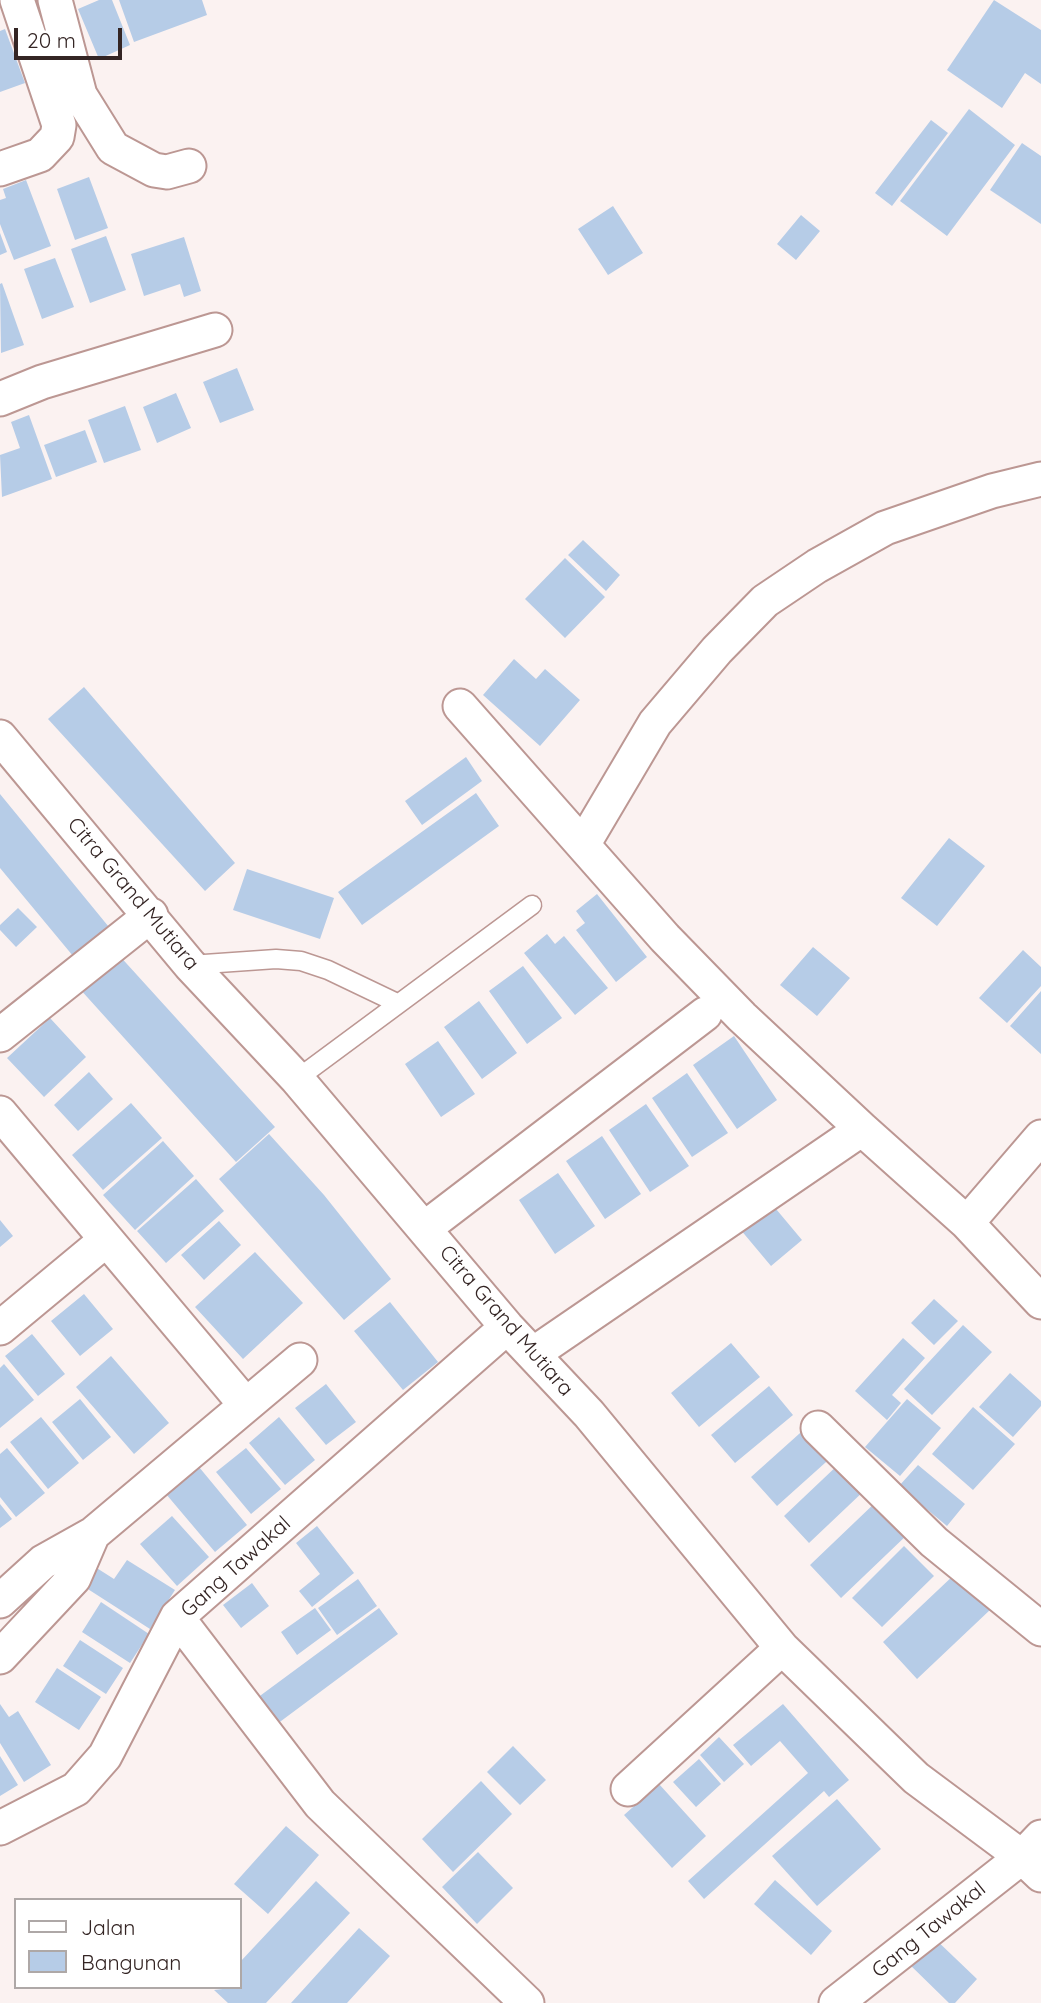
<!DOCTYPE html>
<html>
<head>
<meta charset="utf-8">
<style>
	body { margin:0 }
	#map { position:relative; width:1041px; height:2003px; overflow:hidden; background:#fbf2f1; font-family:Quicksand,sans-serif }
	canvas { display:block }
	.legend { position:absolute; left:14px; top:1898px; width:228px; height:91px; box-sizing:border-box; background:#fff; border:2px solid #aea8a7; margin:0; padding:9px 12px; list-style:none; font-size:21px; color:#342524 }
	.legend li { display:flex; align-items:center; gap:14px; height:35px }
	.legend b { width:35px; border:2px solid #aea8a7 }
	.scale { position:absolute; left:14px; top:28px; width:108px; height:32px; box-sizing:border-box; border:4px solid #342524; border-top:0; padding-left:9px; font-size:21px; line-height:24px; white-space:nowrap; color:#342524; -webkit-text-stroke:5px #fff; paint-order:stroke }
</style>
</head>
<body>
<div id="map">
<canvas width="1041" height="2003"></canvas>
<ul class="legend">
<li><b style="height:9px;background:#fff"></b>Jalan</li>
<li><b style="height:19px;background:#b6cce7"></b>Bangunan</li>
</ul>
<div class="scale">20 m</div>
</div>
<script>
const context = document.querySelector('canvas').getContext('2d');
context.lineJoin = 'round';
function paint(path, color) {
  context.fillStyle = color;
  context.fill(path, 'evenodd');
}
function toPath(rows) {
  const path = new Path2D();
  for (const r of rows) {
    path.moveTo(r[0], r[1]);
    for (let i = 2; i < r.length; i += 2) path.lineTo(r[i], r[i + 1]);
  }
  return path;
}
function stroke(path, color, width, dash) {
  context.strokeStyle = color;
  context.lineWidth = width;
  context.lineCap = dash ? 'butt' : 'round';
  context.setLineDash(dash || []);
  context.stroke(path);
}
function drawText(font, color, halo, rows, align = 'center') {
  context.font = font + ' Quicksand,sans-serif';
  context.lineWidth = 6;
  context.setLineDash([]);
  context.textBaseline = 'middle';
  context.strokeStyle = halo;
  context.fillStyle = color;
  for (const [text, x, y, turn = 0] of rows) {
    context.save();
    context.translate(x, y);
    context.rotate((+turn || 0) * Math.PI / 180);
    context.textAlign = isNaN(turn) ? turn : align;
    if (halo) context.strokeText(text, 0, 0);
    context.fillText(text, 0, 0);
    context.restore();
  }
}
const building = toPath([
	[99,0,112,0,130,45,99,59,78,9],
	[119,0,202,0,207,15,134,42],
	[994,0,1041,30,1041,84,1025,73,1002,108,947,70],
	[5,29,25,83,0,92,0,31],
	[969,109,1015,145,947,236,900,201],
	[931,120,948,133,892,206,875,193],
	[1022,143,1041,156,1041,224,990,190],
	[89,177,108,228,75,240,57,189],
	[26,180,51,246,14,260,0,224,0,200,6,198,3,189],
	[613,206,643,253,608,275,578,229],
	[801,215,820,231,796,260,777,244],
	[0,233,7,252,0,255],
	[106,236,126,290,90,303,71,249],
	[184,237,201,291,184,297,180,284,144,296,131,254],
	[55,258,74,307,42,319,24,269],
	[2,283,24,345,1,353,0,284],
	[237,368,254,410,220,423,203,382],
	[176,393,191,428,157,443,143,407],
	[125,406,141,450,104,463,88,420],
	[29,415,52,479,2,497,0,455,20,448,11,422],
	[85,430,97,462,56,477,44,445],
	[583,540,620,575,606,591,568,555],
	[565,558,605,597,565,638,525,599],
	[514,659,536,679,545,669,580,700,540,746,483,695],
	[84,687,235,863,205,891,48,719],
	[466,757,482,781,422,825,405,801],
	[476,793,499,826,362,925,338,892],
	[0,794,113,932,78,962,0,868],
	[949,838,985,866,937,926,901,898],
	[247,869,334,898,320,939,233,910],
	[597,894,647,957,616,982,576,930,585,923,576,911],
	[18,908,37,927,16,947,0,930,0,925],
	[547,934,555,944,564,936,608,988,575,1015,524,953],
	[813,947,850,978,817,1016,780,985],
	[1023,950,1041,967,1041,986,1007,1023,979,998],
	[117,953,275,1127,236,1162,79,988],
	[523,966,562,1018,527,1044,489,991],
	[1041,991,1041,1054,1010,1026],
	[479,1001,517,1053,482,1079,444,1027],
	[50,1018,86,1057,44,1097,7,1058],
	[734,1036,777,1100,737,1129,693,1065],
	[438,1041,475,1094,441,1117,405,1064],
	[89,1072,113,1099,78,1131,54,1105],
	[687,1073,728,1133,692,1157,652,1098],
	[131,1103,162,1138,103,1190,72,1155],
	[646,1104,689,1166,650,1192,609,1130],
	[269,1134,324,1195,391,1279,344,1320,219,1179],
	[602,1136,641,1194,605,1219,566,1161],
	[163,1141,194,1176,135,1230,103,1195],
	[558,1173,595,1226,555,1254,519,1200],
	[196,1179,224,1211,166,1263,137,1231],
	[771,1203,802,1240,771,1266,740,1229],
	[0,1220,13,1236,0,1247],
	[219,1221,241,1245,204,1280,181,1255],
	[255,1252,303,1303,243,1359,195,1307],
	[84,1294,113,1329,80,1356,51,1321],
	[934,1299,958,1321,934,1345,911,1323],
	[390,1302,438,1362,403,1390,354,1331],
	[963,1325,992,1352,932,1415,904,1389],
	[32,1334,65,1374,38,1396,5,1356],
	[903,1338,925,1358,892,1395,901,1403,887,1420,855,1391],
	[731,1343,760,1377,699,1427,671,1393],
	[111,1356,169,1423,134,1454,76,1387],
	[4,1364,34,1400,0,1428,0,1368],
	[1010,1373,1041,1401,1041,1406,1013,1437,979,1407],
	[326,1384,356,1422,326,1445,295,1408],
	[769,1386,793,1415,735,1463,711,1435],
	[80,1399,111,1437,83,1460,52,1422],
	[907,1399,941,1428,900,1476,865,1447],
	[973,1407,1015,1444,973,1490,932,1454],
	[41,1417,79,1463,48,1489,10,1442],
	[279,1417,315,1460,285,1485,249,1443],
	[809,1425,835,1454,777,1506,751,1477],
	[7,1448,45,1493,16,1517,0,1497,0,1454],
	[246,1448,281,1489,251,1514,216,1472],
	[841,1462,866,1489,809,1543,784,1516],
	[918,1465,965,1504,947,1526,899,1486],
	[199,1467,247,1525,215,1552,166,1494],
	[878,1500,909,1533,841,1598,810,1565],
	[0,1504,12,1519,0,1528],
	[172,1516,209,1557,177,1586,140,1544],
	[317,1526,354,1573,312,1607,299,1591,320,1574,296,1543],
	[904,1546,934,1576,882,1627,852,1598],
	[127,1560,175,1590,150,1629,80,1584,92,1565,114,1579],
	[956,1573,991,1609,917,1679,883,1642],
	[358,1579,377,1606,337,1635,318,1608],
	[252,1583,269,1606,241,1628,223,1605],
	[101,1602,149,1634,130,1663,82,1632],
	[315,1608,331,1630,297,1655,281,1632],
	[379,1608,398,1634,273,1727,253,1701],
	[80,1640,123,1668,106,1694,63,1666],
	[57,1668,101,1697,79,1730,35,1702],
	[0,1704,9,1717,18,1711,51,1765,24,1782,0,1743],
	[783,1704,849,1780,829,1797,824,1791,704,1899,688,1881,808,1773,780,1741,751,1766,733,1745],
	[719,1737,744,1764,724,1782,700,1755],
	[513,1746,546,1780,520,1805,487,1772],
	[0,1756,18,1785,0,1796],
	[699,1759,721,1784,696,1807,673,1782],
	[481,1781,512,1814,453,1872,422,1839],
	[659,1784,706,1836,672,1868,624,1815],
	[837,1799,881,1849,817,1906,772,1856],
	[286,1826,319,1855,268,1914,234,1884],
	[478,1852,513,1888,477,1924,442,1887],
	[775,1880,832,1931,811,1955,754,1904],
	[316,1881,350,1913,266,2003,228,2003,214,1990,240,1987,240,1962],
	[359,1928,390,1956,347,2003,291,2003],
	[931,1935,977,1979,955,2003,949,2003,906,1961]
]);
const lane = toPath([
	[190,965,276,959,301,961,328,970,397,1003],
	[297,1079,532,905]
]);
const street = toPath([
	[55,0,80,95,113,148,154,170,167,172,189,166],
	[0,169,40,155,57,137,59,125,17,0],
	[0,399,42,382,215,330],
	[460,706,665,938,742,1017,862,1129,533,1354],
	[0,737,190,965,297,1079,507,1327,589,1414,782,1648,916,1778,1022,1857,1041,1875],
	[584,843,655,723,717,650,765,601,817,566,885,528,992,491,1041,479],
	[0,1035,151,915],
	[0,1113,245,1404],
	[862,1129,967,1223,1041,1302],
	[967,1223,1041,1137],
	[425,1228,705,1014],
	[0,1328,106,1240],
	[818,1428,934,1542,1041,1629],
	[0,1601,43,1562,93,1534,300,1360],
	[177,1617,320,1804,527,2003],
	[0,1657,74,1578,93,1534],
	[628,1789,782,1648],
	[0,1828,76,1789,105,1756,177,1617,507,1327],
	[836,2003,1022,1857,1041,1837]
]);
const streetNames = [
	["Citra Grand Mutiara",133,894,50],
	["Citra Grand Mutiara",506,1321,49],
	["Gang Tawakal",236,1567,-42],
	["Gang Tawakal",929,1930,-39]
];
paint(building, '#b6cce7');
stroke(lane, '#bc9793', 21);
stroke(street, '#bc9793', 37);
stroke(lane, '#fff', 18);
stroke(street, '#fff', 33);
drawText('21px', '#342524', '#fff', streetNames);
</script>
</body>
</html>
